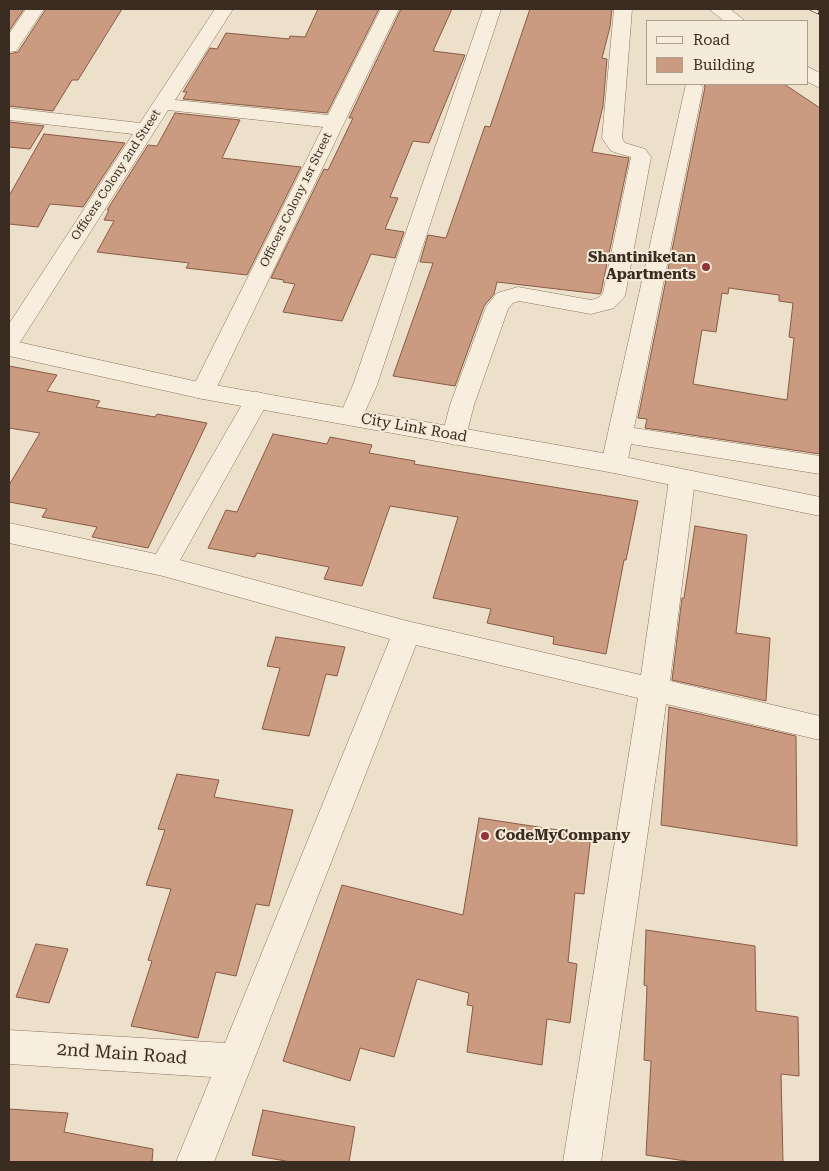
<!DOCTYPE html>
<html>
<head>
<meta charset="utf-8">
<style>
	body { margin:0 }
	#map { position:relative; width:829px; height:1171px; overflow:hidden; background:#ede0ca; font-family:"Roboto Serif",serif }
	canvas { display:block }
	.frame { position:absolute; inset:0; border:10px solid #3b2c21; pointer-events:none }
	.legend { position:absolute; left:646px; top:20px; width:162px; height:65px; box-sizing:border-box; background:#f5ebd9; border:1px solid #ab9f8f; margin:0; padding:6px 9px; list-style:none; font-size:15px; color:#3b2c21 }
	.legend li { display:flex; align-items:center; gap:10px; height:25px }
	.legend b { width:25px; border:1px solid #ab9f8f }
</style>
</head>
<body>
<div id="map">
<canvas width="829" height="1171"></canvas>
<div class="frame"></div>
<ul class="legend">
<li><b style="height:6px;background:#f8eedd"></b>Road</li>
<li><b style="height:14px;background:#ca9a81"></b>Building</li>
</ul>
</div>
<script>
const context = document.querySelector('canvas').getContext('2d');
context.lineJoin = 'round';
function paint(path, color) {
  context.fillStyle = color;
  context.fill(path, 'evenodd');
}
function toPath(rows) {
  const path = new Path2D();
  for (const r of rows) {
    path.moveTo(r[0], r[1]);
    for (let i = 2; i < r.length; i += 2) path.lineTo(r[i], r[i + 1]);
  }
  return path;
}
function stroke(path, color, width, dash) {
  context.strokeStyle = color;
  context.lineWidth = width;
  context.lineCap = dash ? 'butt' : 'round';
  context.setLineDash(dash || []);
  context.stroke(path);
}
function drawText(font, color, halo, rows, align = 'center') {
  context.font = font + ' "Roboto Serif",serif';
  context.lineWidth = 4;
  context.setLineDash([]);
  context.textBaseline = 'middle';
  context.strokeStyle = halo;
  context.fillStyle = color;
  for (const [text, x, y, turn = 0] of rows) {
    context.save();
    context.translate(x, y);
    context.rotate((+turn || 0) * Math.PI / 180);
    context.textAlign = isNaN(turn) ? turn : align;
    if (halo) context.strokeText(text, 0, 0);
    context.fillText(text, 0, 0);
    context.restore();
  }
}
const building = toPath([
	[9,9,24,9,9,31,9,9],
	[46,9,122,9,78,80,72,80,53,111,9,106,9,54,18,52,46,9],
	[318,9,379,9,327,113,183,99,187,92,183,92,210,48,217,49,226,33,289,39,290,36,305,37,318,9],
	[401,9,452,9,433,51,465,55,429,143,413,141,390,197,398,198,385,229,404,232,395,258,371,254,342,321,283,312,295,284,283,282,284,280,271,278,324,169,328,170,353,118,349,118,401,9],
	[530,9,612,9,610,27,602,58,607,59,603,106,592,152,629,158,601,292,600,294,497,282,494,294,484,306,455,386,393,376,433,263,420,262,428,235,446,238,485,126,490,127,530,9],
	[704,84,784,84,820,108,820,454,645,428,647,419,638,418,705,87,704,84],
	[729,288,779,295,779,301,793,303,789,337,794,338,787,400,693,384,702,330,716,332,722,293,728,294,729,288],
	[175,113,240,120,222,158,301,167,247,275,186,268,189,263,97,252,114,221,104,220,109,210,107,210,148,145,157,146,175,113],
	[9,122,44,126,30,149,9,147,9,122],
	[44,134,125,143,83,207,50,204,38,227,9,224,9,196,44,134],
	[9,366,57,375,47,391,100,401,96,407,155,417,157,414,207,423,148,548,92,537,97,527,42,517,47,509,9,502,9,485,40,433,9,428,9,366],
	[273,434,327,444,330,437,372,445,369,453,415,461,414,464,638,501,626,560,624,560,606,654,553,644,554,637,487,623,491,609,433,598,458,517,390,506,362,586,324,579,329,567,257,553,255,557,208,548,226,510,237,512,273,434],
	[695,526,747,535,736,633,770,638,766,701,672,680,682,598,684,598,695,526],
	[276,637,345,647,337,676,326,674,309,736,262,729,280,668,267,666,276,637],
	[669,707,796,736,797,846,661,825,669,707],
	[177,774,219,780,214,797,293,810,269,906,256,904,236,976,216,972,198,1038,131,1026,152,961,148,960,171,889,146,885,165,830,158,829,177,774],
	[479,818,591,835,584,894,575,893,568,962,577,964,570,1023,547,1019,542,1065,467,1052,473,1006,467,1005,469,993,417,979,394,1057,360,1048,350,1081,283,1061,342,885,463,915,479,818],
	[646,930,755,946,756,1011,798,1017,799,1076,781,1074,783,1162,692,1162,646,1155,651,1061,644,1060,647,986,644,985,646,930],
	[36,944,68,949,49,1003,16,997,36,944],
	[9,1109,68,1113,64,1132,153,1149,152,1162,9,1162,9,1109],
	[263,1110,355,1127,349,1162,291,1162,252,1155,263,1110]
]);
const minor = toPath([
	[26,9,44,9,16,51,9,52,9,34,26,9],
	[215,9,233,9,175,100,328,115,381,9,399,9,215,391,212,397,203,399,194,397,191,391,323,127,168,110,17,347,9,350,9,324,133,134,9,120,9,108,140,123,215,9],
	[483,9,501,9,377,385,360,423,351,425,342,423,339,417,353,385,483,9],
	[614,9,632,9,622,138,625,143,645,149,651,157,625,296,614,308,591,314,519,301,513,303,508,309,474,405,466,436,463,442,454,445,445,442,442,436,450,405,486,307,497,293,518,287,591,300,598,298,603,293,631,157,611,151,602,138,614,9],
	[709,9,730,9,745,21,724,21,709,9],
	[808,67,820,73,820,88,808,82,808,67],
	[686,84,700,84,703,87,634,428,820,456,820,474,631,444,627,464,623,470,614,473,605,470,601,464,686,84],
	[257,392,266,394,269,400,180,560,407,621,641,675,669,480,673,473,682,471,691,473,695,480,670,681,820,716,820,740,666,704,601,1162,563,1162,638,698,416,645,214,1162,176,1162,211,1077,9,1064,9,1030,225,1043,390,639,163,576,9,543,9,523,156,554,248,394,257,392]
]);
const tertiary = toPath([
	[9,340,203,383,614,455,820,497,820,516,614,473,203,399,9,356,9,340]
]);
const rail = toPath([
	[811,9,820,13]
]);
const markers = [
	[706,267,5,"#97313a"],
	[485,836,5,"#97313a"]
];
const farStreetnames = [
	["Officers Colony 2nd Street",116,175,-57],
	["Officers Colony 1sr Street",296,200,-64]
];
const poiNames = [
	["Shantiniketan",696,258],
	["Apartments",696,275],
	["CodeMyCompany",495,836,"left"]
];
const streetNames = [
	["City Link Road",414,428,10]
];
const nearStreetnames = [
	["2nd Main Road",122,1054,4]
];
paint(building, '#ca9a81');
stroke(building, '#885a45', 1);
stroke(minor, '#8a725f', 1);
stroke(tertiary, '#8a725f', 1);
paint(minor, '#f8eedd');
paint(tertiary, '#f8eedd');
stroke(rail, '#3b2c21', 4);
stroke(rail, '#f5ebd9', 2.5, [8]);
for (const [x, y, r, color] of markers) {
  const dot = new Path2D();
  dot.arc(x, y, r, 0, 2 * Math.PI);
  context.fillStyle = color;
  context.fill(dot);
  stroke(dot, '#f5ebd9', 2);
}
drawText('12px', '#3b2c21', '#f5ebd9', farStreetnames);
drawText('bold 15px', '#3b2c21', '#f5ebd9', poiNames, 'right');
drawText('15px', '#3b2c21', '#f5ebd9', streetNames);
drawText('18px', '#3b2c21', '#f5ebd9', nearStreetnames);
</script>
</body>
</html>
